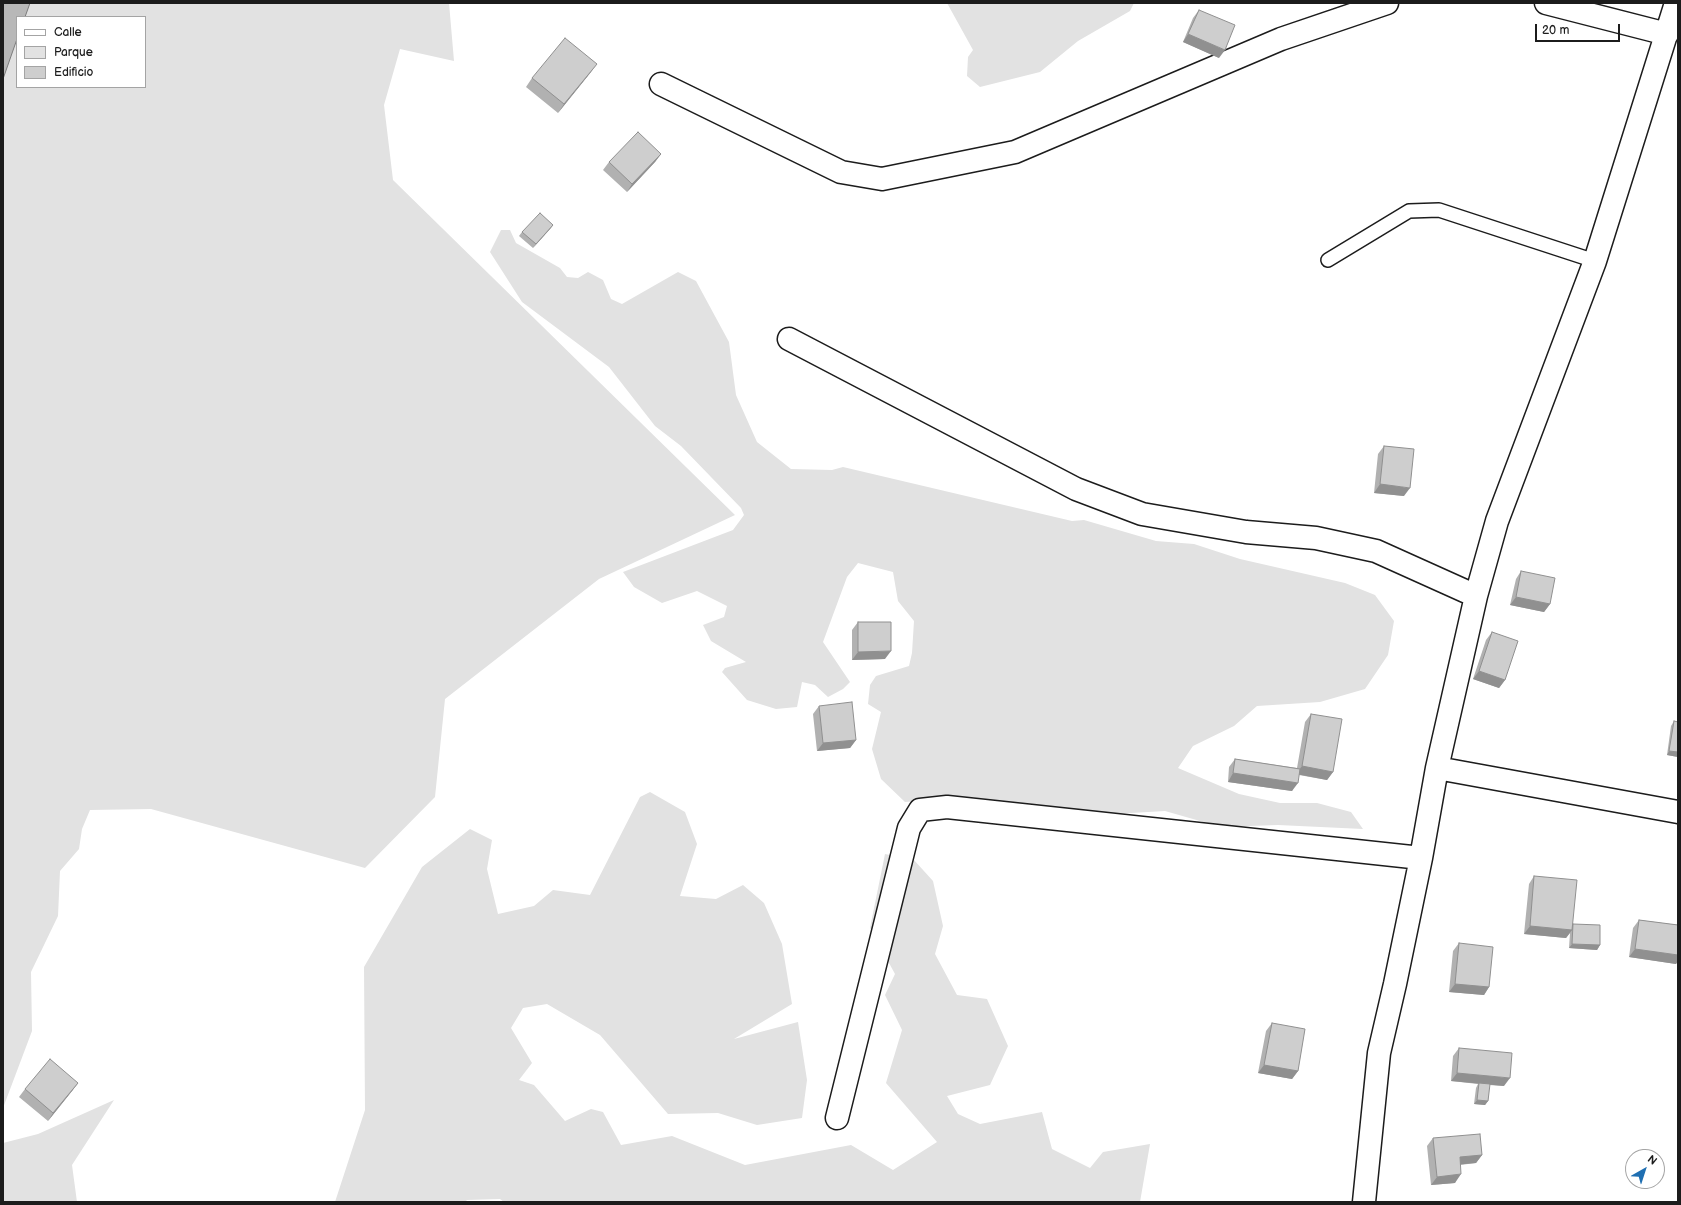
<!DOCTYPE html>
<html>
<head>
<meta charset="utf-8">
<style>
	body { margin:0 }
	#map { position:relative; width:1681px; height:1205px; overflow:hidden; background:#fff; font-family:"Balsamiq Sans",sans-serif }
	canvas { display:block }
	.frame { position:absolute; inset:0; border:4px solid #1c1c1c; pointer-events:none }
	.legend { position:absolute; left:16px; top:16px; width:130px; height:72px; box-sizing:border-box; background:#fff; border:1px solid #a4a4a4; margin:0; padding:5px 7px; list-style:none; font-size:12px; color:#1c1c1c }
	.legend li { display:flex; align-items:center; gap:8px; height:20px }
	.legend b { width:20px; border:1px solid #a4a4a4 }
	.north { position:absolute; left:1625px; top:1149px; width:40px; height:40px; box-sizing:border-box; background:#fff; border:1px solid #a4a4a4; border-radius:50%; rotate:39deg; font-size:11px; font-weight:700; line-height:16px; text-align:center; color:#1c1c1c }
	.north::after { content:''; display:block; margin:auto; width:14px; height:18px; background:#1f6fb2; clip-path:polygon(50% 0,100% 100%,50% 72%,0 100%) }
	.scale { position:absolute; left:1535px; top:24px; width:85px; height:18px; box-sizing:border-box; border:2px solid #1c1c1c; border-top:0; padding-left:5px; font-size:12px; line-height:14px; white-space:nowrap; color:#1c1c1c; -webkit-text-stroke:3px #fff; paint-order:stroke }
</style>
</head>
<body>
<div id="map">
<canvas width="1681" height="1205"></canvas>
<div class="frame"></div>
<ul class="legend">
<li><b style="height:5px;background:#fff"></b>Calle</li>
<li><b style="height:11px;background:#e2e2e2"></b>Parque</li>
<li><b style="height:11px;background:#cecece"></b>Edificio</li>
</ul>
<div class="north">N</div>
<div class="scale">20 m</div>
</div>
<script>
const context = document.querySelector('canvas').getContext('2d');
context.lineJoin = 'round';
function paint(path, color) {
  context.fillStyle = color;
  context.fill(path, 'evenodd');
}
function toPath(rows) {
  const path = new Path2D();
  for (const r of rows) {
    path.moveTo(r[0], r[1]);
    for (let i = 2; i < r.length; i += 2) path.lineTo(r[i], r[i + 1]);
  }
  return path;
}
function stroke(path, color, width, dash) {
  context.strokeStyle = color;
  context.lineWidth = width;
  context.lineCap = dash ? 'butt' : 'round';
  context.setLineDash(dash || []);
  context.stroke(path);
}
const green = toPath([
	[30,3,449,3,454,61,400,49,384,105,393,180,735,515,599,579,445,699,435,797,365,868,151,809,90,810,82,829,79,849,60,871,58,916,31,972,32,1031,3,1108,3,79,17,39,17,87,145,87,145,17,25,17],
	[947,3,1134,3,1130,11,1078,41,1040,72,980,87,967,76,968,57,973,50],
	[501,230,510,230,516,243,560,268,567,277,578,278,588,272,603,280,611,299,622,304,678,272,696,281,729,342,736,395,757,442,791,469,832,470,843,467,1072,521,1084,520,1156,541,1194,544,1240,559,1345,583,1375,595,1394,621,1388,655,1365,689,1320,702,1257,706,1234,726,1193,746,1178,768,1239,794,1280,803,1317,803,1351,812,1363,829,1278,825,1221,827,1165,811,1080,816,971,797,905,802,881,779,872,749,881,712,868,704,870,685,876,676,909,666,912,653,914,621,898,601,893,572,858,563,847,577,823,642,850,682,843,689,828,697,815,685,802,682,797,707,776,709,747,700,722,672,725,668,746,662,711,641,703,625,724,617,727,606,697,591,662,603,634,587,623,572,733,530,744,515,741,508,681,446,655,426,609,367,522,302,490,252],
	[650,792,685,812,697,844,680,896,716,899,743,885,764,903,782,944,792,1004,734,1039,798,1022,807,1080,802,1118,757,1125,718,1113,668,1114,600,1035,547,1004,523,1008,511,1028,532,1063,519,1080,534,1085,565,1121,591,1109,603,1112,621,1145,672,1136,745,1165,851,1145,893,1170,937,1142,886,1083,902,1030,885,995,895,974,870,928,885,854,914,860,933,881,943,926,935,954,957,995,987,999,1008,1046,990,1085,947,1096,958,1114,980,1124,1042,1112,1052,1149,1090,1168,1103,1152,1150,1144,1140,1202,504,1202,500,1199,467,1200,465,1202,335,1202,365,1110,364,967,422,867,470,829,492,840,487,869,498,914,534,906,553,890,590,895,640,797],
	[114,1100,72,1165,77,1202,3,1202,3,1143,38,1134]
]);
const water = toPath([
	[3,3,30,3,25,17,17,17,17,39,3,79,3,3]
]);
const lane = toPath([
	[1328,260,1409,211,1439,210,1595,261]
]);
const street = toPath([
	[1546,3,1667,34],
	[661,84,841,172,882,179,1015,152,1281,39,1387,3],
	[789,339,1076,489,1142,514,1246,532,1316,538,1376,551,1476,596],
	[1437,768,1678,812],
	[837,1118,909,828,920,810,947,807,1421,858],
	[1364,1202,1379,1053,1395,984,1421,858,1437,768,1476,596,1497,521,1595,261,1676,3]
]);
const wall = toPath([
	[1199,10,1219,58,1183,42,1193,18],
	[591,72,558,113,526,87,532,78],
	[661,154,655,162,627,192,603,170,609,162],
	[553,225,550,229,533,248,519,236,522,232],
	[1384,446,1404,496,1374,493,1378,454],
	[1521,571,1550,604,1544,612,1510,605,1516,579],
	[858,622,885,659,852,660,852,630],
	[1492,632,1505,680,1499,688,1473,679,1486,640],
	[819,706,856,740,850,748,817,751,813,714],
	[1311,714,1333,772,1327,780,1299,775,1292,791,1228,782,1229,767,1235,759,1297,768,1305,722],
	[1674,721,1678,757,1667,755,1671,726],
	[1534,876,1572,925,1573,924,1600,945,1597,950,1569,948,1570,933,1566,938,1524,934,1529,884],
	[1639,920,1678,925,1678,961,1676,964,1629,957,1633,928],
	[1459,943,1489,987,1484,995,1449,992,1453,951],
	[1272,1023,1298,1071,1292,1079,1258,1073,1266,1031],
	[1459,1048,1504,1086,1489,1085,1488,1101,1485,1105,1474,1104,1476,1088,1478,1084,1451,1081,1453,1056],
	[78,1083,72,1091,48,1121,19,1097,25,1089],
	[1433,1138,1482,1155,1476,1163,1460,1165,1455,1183,1431,1185,1427,1146]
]);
const shadedWall = toPath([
	[1188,34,1225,50,1219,58,1183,42],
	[597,64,591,72,558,113,564,104],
	[661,154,655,162,627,192,632,184],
	[553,225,550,229,533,248,536,244],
	[1380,484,1410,488,1404,496,1374,493],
	[1516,597,1550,604,1544,612,1510,605],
	[891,651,885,659,852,660,858,652],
	[1479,671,1505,680,1499,688,1473,679],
	[856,740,850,748,817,751,823,743],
	[1669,751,1678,752,1678,757,1667,755],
	[1302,766,1333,772,1327,780,1296,774],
	[1233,773,1298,783,1292,791,1228,782],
	[1530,926,1572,930,1566,938,1524,934],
	[1572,944,1600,945,1597,950,1569,948],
	[1635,949,1678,955,1678,961,1676,964,1629,957],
	[1455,984,1489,987,1484,995,1449,992],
	[1264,1065,1298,1071,1292,1079,1258,1073],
	[1457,1073,1510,1078,1504,1086,1451,1081],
	[78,1083,72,1091,48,1121,53,1113],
	[1477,1100,1488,1101,1485,1105,1474,1104],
	[1482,1155,1476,1163,1454,1165,1460,1157],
	[1461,1174,1455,1183,1431,1185,1437,1177]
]);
const building = toPath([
	[1199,10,1235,25,1225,50,1188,34,1199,10],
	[565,38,597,64,564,104,532,78,565,38],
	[638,132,661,154,632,184,609,162,638,132],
	[540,213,553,225,536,244,522,232,540,213],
	[1384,446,1414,449,1410,488,1380,484,1384,446],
	[1521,571,1555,578,1550,604,1516,597,1521,571],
	[858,622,891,622,891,651,858,652,858,622],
	[1492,632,1518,641,1505,680,1479,671,1492,632],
	[852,702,856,740,823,743,819,706,852,702],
	[1311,714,1342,719,1333,772,1302,766,1311,714],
	[1674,721,1678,722,1678,752,1669,751,1674,721],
	[1235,759,1300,769,1298,783,1233,773,1235,759],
	[1534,876,1577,880,1572,930,1530,926,1534,876],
	[1639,920,1678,925,1678,955,1635,949,1639,920],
	[1573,924,1600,925,1600,945,1572,944,1573,924],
	[1459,943,1493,947,1489,987,1455,984,1459,943],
	[1272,1023,1305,1029,1298,1071,1264,1065,1272,1023],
	[1459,1048,1512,1053,1510,1078,1457,1073,1459,1048],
	[50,1059,78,1083,53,1113,25,1089,50,1059],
	[1479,1083,1490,1084,1488,1101,1477,1100,1479,1083],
	[1480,1134,1482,1155,1460,1157,1461,1174,1437,1177,1433,1138,1480,1134]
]);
paint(green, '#e2e2e2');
paint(water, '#b8b8b8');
stroke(water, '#7a7a7a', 1);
stroke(lane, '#1c1c1c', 16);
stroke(street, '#1c1c1c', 25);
stroke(lane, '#fff', 13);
stroke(street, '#fff', 22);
paint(wall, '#b1b1b1');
paint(shadedWall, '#909090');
paint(building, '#cecece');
stroke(building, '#909090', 1);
</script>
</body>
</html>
